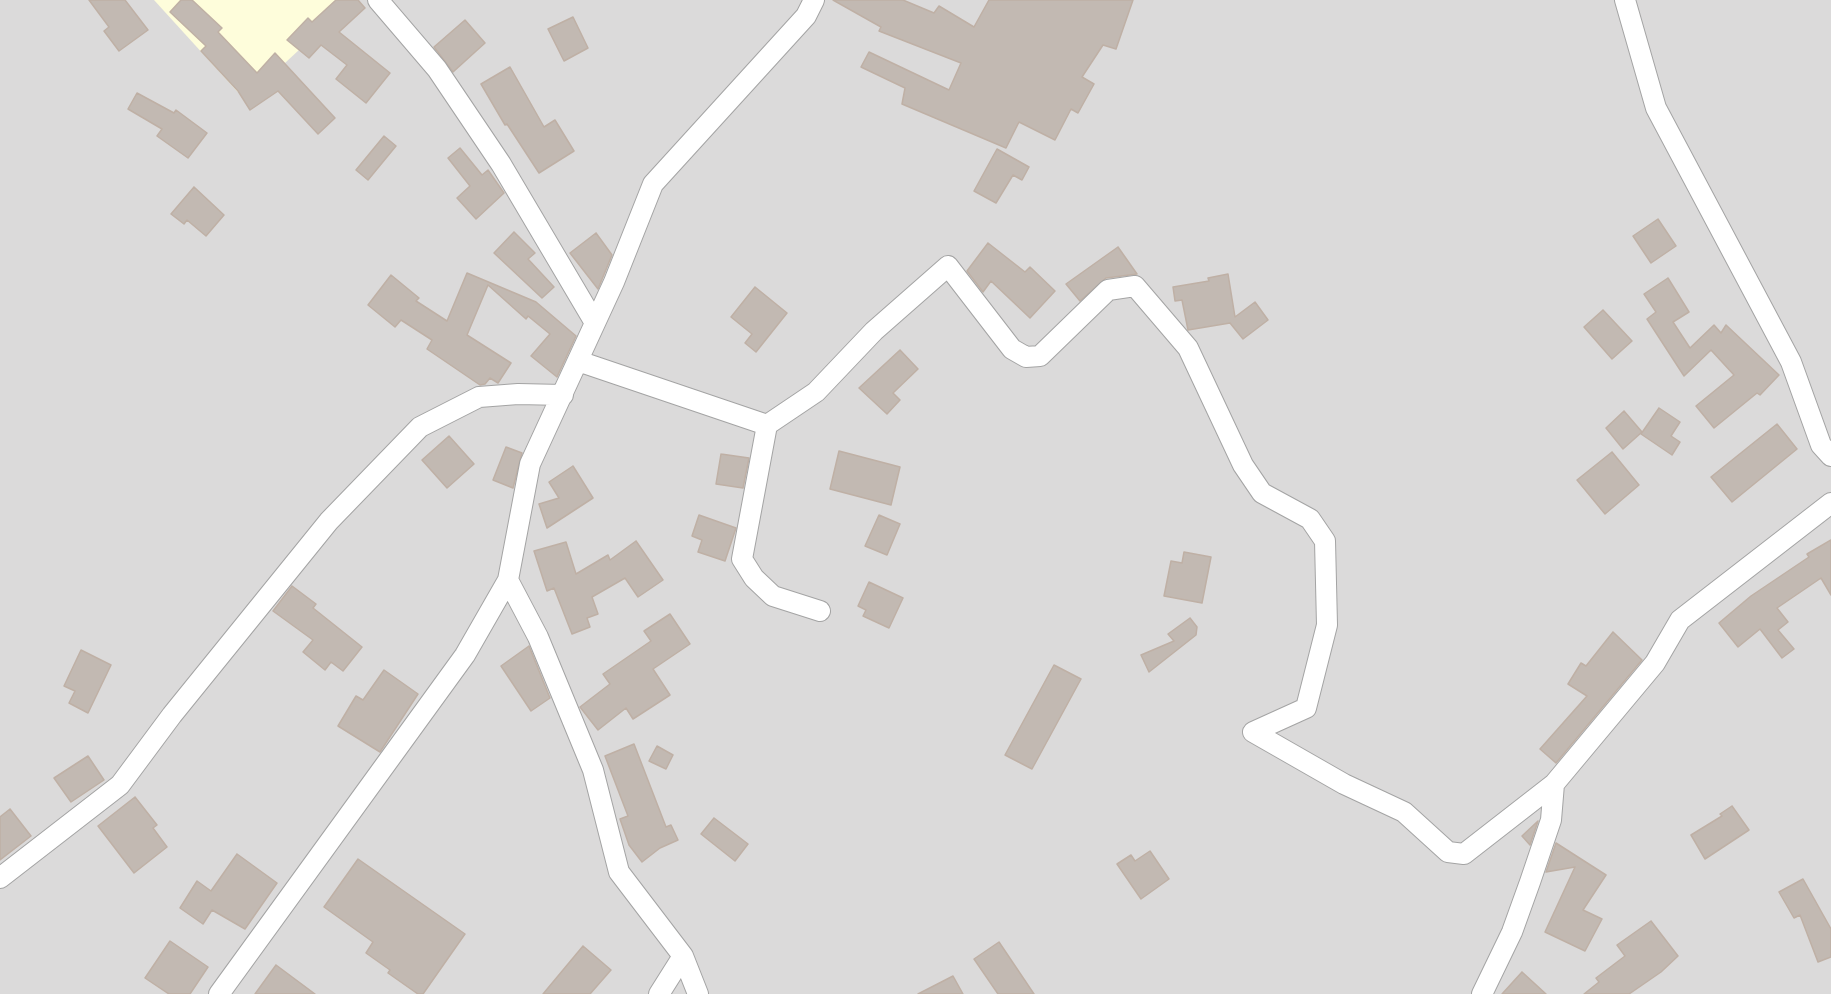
<!DOCTYPE html>
<html>
<head>
<meta charset="utf-8">
<style>
	body { margin:0 }
	canvas { display:block; background:#eeeae3 }
</style>
</head>
<body>
<canvas width="1831" height="994"></canvas>
<script>
const context = document.querySelector('canvas').getContext('2d');
context.lineJoin = 'round';
function paint(path, color) {
  context.fillStyle = color;
  context.fill(path, 'evenodd');
}
function toPath(rows) {
  const path = new Path2D();
  for (const r of rows) {
    path.moveTo(r[0], r[1]);
    for (let i = 2; i < r.length; i += 2) path.lineTo(r[i], r[i + 1]);
  }
  return path;
}
function stroke(path, color, width, dash) {
  context.strokeStyle = color;
  context.lineWidth = width;
  context.lineCap = dash ? 'butt' : 'round';
  context.setLineDash(dash || []);
  context.stroke(path);
}
const residential = toPath([
	[0,0,1831,0,1831,994,0,994]
]);
const education = toPath([
	[154,0,353,0,245,100]
]);
const building = toPath([
	[89,0,125,0,148,30,119,51,104,31,109,27,89,0],
	[181,0,192,0,222,28,218,32,257,73,275,53,335,118,318,134,278,91,250,110,238,91,201,51,206,46,170,12,181,0],
	[336,0,358,0,365,8,339,32,390,73,366,103,336,79,347,65,321,45,309,58,287,40,308,18,312,22,336,0],
	[833,0,903,0,934,13,939,6,974,27,989,0,1133,0,1116,49,1103,45,1082,77,1094,84,1078,113,1071,109,1055,140,1019,122,1006,148,902,104,905,88,861,67,869,52,949,90,961,63,879,31,881,27,833,0],
	[573,17,588,48,564,61,548,29,573,17],
	[465,20,485,43,453,72,434,47,465,20],
	[510,67,544,127,555,120,574,151,539,173,507,124,505,125,481,84,510,67],
	[137,93,174,113,176,110,207,133,188,158,157,136,162,129,128,109,137,93],
	[384,136,396,146,368,180,356,170,384,136],
	[460,148,482,175,488,170,504,193,476,219,457,198,470,186,448,158,460,148],
	[997,149,1029,167,1022,180,1013,175,996,203,974,191,997,149],
	[194,187,224,215,206,236,187,220,184,224,171,214,194,187],
	[1658,219,1676,246,1651,263,1633,236,1658,219],
	[514,232,535,253,528,259,554,287,542,298,494,253,514,232],
	[596,233,612,255,598,289,570,253,596,233],
	[988,243,1025,272,1030,267,1055,291,1030,318,991,281,983,292,967,271,988,243],
	[1118,247,1137,274,1106,278,1080,301,1066,284,1118,247],
	[467,273,536,302,576,336,557,377,531,356,550,334,528,316,526,319,488,285,467,335,511,363,498,383,490,378,485,384,480,385,427,349,432,340,401,320,395,327,368,305,391,275,419,298,416,301,447,321,467,273],
	[1228,274,1235,317,1255,302,1268,320,1243,339,1230,323,1188,330,1182,300,1175,301,1173,287,1209,281,1208,278,1228,274],
	[1668,278,1689,312,1673,322,1690,348,1714,325,1721,333,1726,325,1779,375,1760,395,1757,393,1714,428,1696,406,1734,375,1711,350,1684,376,1647,319,1656,312,1644,294,1668,278],
	[755,287,787,313,756,352,745,343,752,334,731,317,755,287],
	[1603,310,1632,341,1612,359,1584,327,1603,310],
	[900,350,918,369,893,393,900,400,887,414,859,388,900,350],
	[1659,408,1680,422,1671,436,1680,442,1672,455,1641,434,1659,408],
	[1624,411,1642,432,1623,449,1606,428,1624,411],
	[1777,424,1797,449,1732,502,1711,477,1777,424],
	[449,436,474,464,447,488,422,460,449,436],
	[506,447,522,453,513,488,493,480,506,447],
	[839,451,900,467,891,505,830,489,839,451],
	[1612,452,1639,485,1605,514,1577,480,1612,452],
	[721,454,749,458,743,488,716,484,721,454],
	[573,466,593,498,547,528,539,504,559,498,549,482,573,466],
	[699,515,736,528,725,561,698,552,702,540,692,536,699,515],
	[879,515,900,524,887,555,865,546,879,515],
	[1831,540,1831,595,1821,578,1777,608,1788,622,1778,630,1794,649,1782,658,1760,629,1738,647,1719,623,1751,596,1809,557,1807,554,1831,540],
	[636,541,663,580,638,597,625,578,592,597,598,614,587,618,590,627,572,634,554,588,547,591,534,551,566,542,576,574,608,555,610,560,636,541],
	[1184,552,1211,557,1202,603,1164,596,1171,561,1182,563,1184,552],
	[869,582,903,598,889,628,863,616,866,610,858,606,869,582],
	[292,586,316,604,313,608,362,647,343,671,331,662,325,670,303,652,313,640,273,611,292,586],
	[670,614,690,644,653,669,670,695,633,719,626,708,598,730,580,707,610,684,603,674,651,641,644,631,670,614],
	[1190,618,1197,627,1196,635,1149,672,1141,655,1174,641,1168,634,1190,618],
	[1613,632,1642,660,1556,763,1540,749,1587,696,1568,684,1581,663,1586,666,1613,632],
	[529,646,550,698,531,711,501,666,529,646],
	[81,650,111,665,88,713,69,703,75,691,64,686,81,650],
	[1054,665,1081,679,1032,769,1005,755,1054,665],
	[384,670,418,694,380,752,338,726,356,696,363,700,384,670],
	[634,744,666,827,671,825,678,840,660,848,642,862,629,845,620,819,628,816,605,756,634,744],
	[657,746,673,755,666,769,649,761,657,746],
	[88,756,104,780,71,802,54,778,88,756],
	[135,797,157,825,153,828,167,847,134,873,98,826,135,797],
	[1732,806,1749,830,1705,859,1691,835,1722,816,1720,814,1732,806],
	[10,809,31,836,0,860,0,817,10,809],
	[714,818,748,844,735,861,701,834,714,818],
	[1538,821,1530,845,1522,836,1538,821],
	[1556,843,1606,875,1583,910,1602,919,1585,951,1545,932,1575,867,1546,872,1556,843],
	[1150,851,1169,879,1141,899,1117,864,1131,855,1135,861,1150,851],
	[237,854,277,883,245,929,212,910,203,924,180,908,197,881,211,891,237,854],
	[358,859,465,934,423,994,418,994,388,973,390,970,366,953,373,942,324,907,358,859],
	[1803,879,1831,929,1831,957,1818,962,1800,915,1794,918,1779,892,1803,879],
	[1651,921,1678,956,1661,972,1629,994,1584,994,1599,982,1596,978,1625,956,1617,945,1651,921],
	[170,941,208,967,190,994,169,994,145,978,170,941],
	[999,942,1034,994,998,994,974,959,999,942],
	[583,946,611,970,590,994,543,994,583,946],
	[276,965,315,994,255,994,276,965],
	[1522,972,1546,994,1502,994,1522,972],
	[953,976,963,994,918,994,953,976]
]);
const minor = toPath([
	[378,0,437,69,501,164,595,323],
	[1625,0,1656,108,1791,362,1821,445,1831,456],
	[578,361,767,425,816,392,874,331,948,266,1012,349,1026,357,1040,356,1108,290,1135,286,1188,348,1243,465,1262,493,1310,519,1325,541,1327,625,1306,708,1253,732,1344,784,1404,812,1448,852,1464,854,1554,784],
	[767,425,742,559,754,578,773,596,820,611],
	[508,580,538,637,593,770,619,872,683,956,698,994],
	[0,878,120,785,172,715,329,521,420,427,479,397,518,394,563,395],
	[219,994,465,655,508,580,530,464,614,282,653,184,806,16,814,0],
	[659,994,683,956],
	[1482,994,1512,932,1530,882,1551,820,1554,784,1655,663,1680,620,1831,503]
]);
paint(residential, '#dbdada');
paint(education, '#fefddb');
paint(building, '#c2b9b2');
stroke(building, '#bfb0a5', 1.5);
stroke(minor, '#a4a4a4', 22);
stroke(minor, '#fff', 20);
</script>
</body>
</html>
